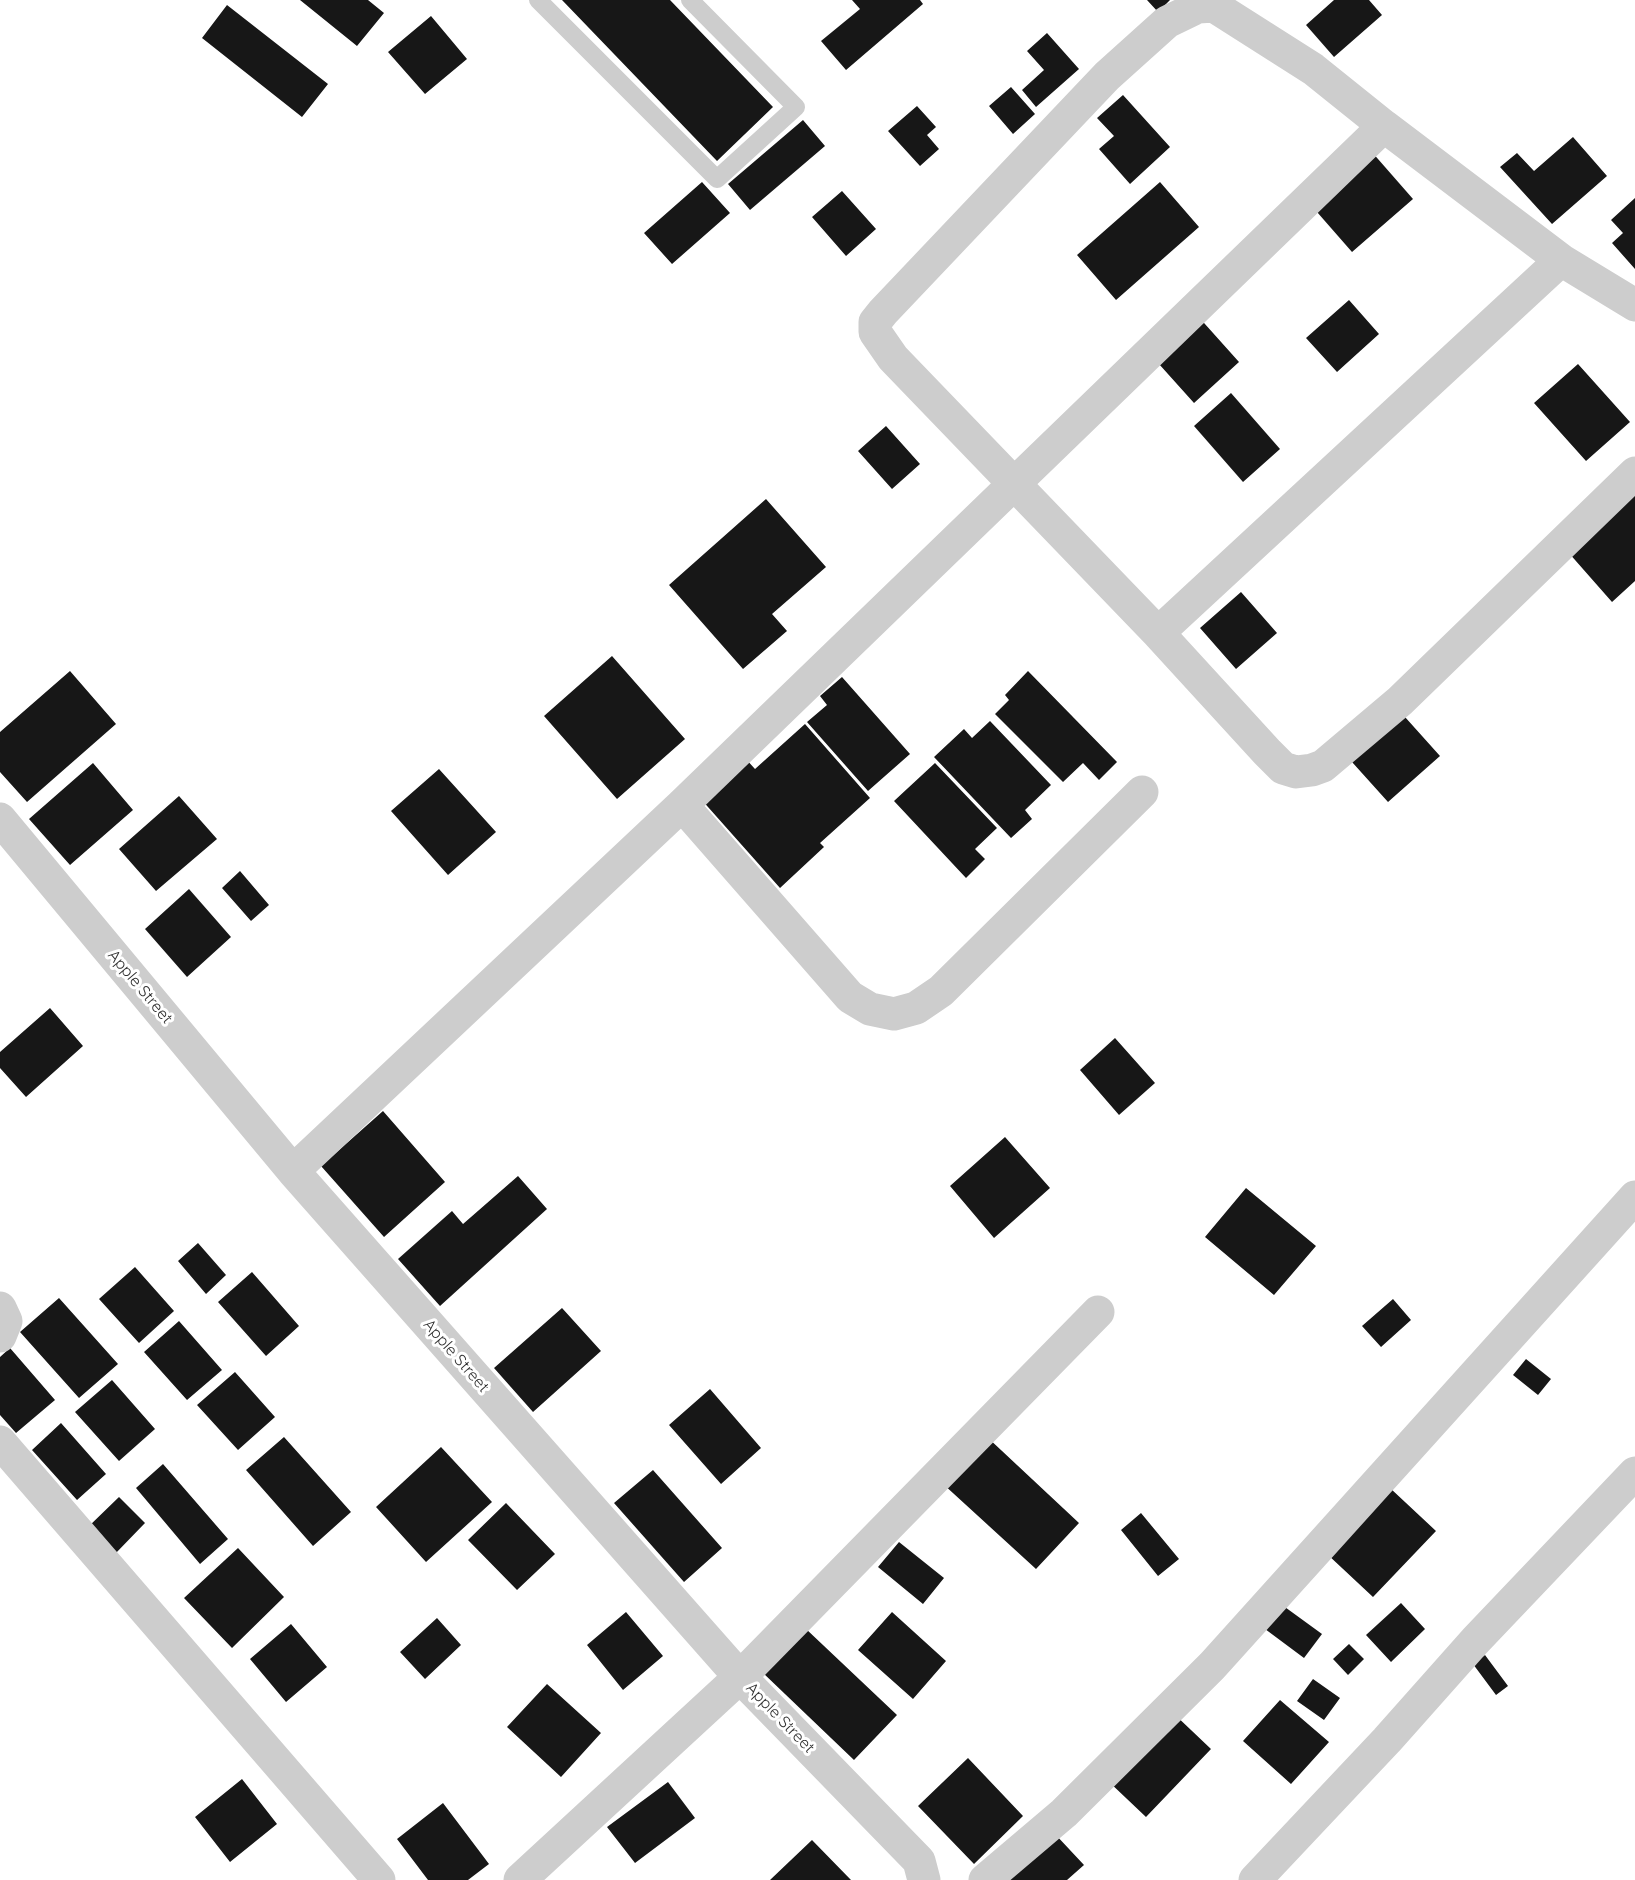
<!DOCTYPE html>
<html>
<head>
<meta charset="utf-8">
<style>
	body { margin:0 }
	canvas { display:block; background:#fff }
</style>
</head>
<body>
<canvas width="1635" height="1880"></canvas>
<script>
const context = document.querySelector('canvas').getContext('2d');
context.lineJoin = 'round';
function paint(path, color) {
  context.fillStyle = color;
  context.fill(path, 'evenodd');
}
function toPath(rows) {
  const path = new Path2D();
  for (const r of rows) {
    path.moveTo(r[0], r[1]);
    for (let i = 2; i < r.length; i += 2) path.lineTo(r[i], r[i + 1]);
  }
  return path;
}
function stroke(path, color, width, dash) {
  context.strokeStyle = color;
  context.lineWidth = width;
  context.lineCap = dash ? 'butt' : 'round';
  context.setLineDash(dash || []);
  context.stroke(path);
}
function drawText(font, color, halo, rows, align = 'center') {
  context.font = font + ' Quicksand,sans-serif';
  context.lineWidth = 6;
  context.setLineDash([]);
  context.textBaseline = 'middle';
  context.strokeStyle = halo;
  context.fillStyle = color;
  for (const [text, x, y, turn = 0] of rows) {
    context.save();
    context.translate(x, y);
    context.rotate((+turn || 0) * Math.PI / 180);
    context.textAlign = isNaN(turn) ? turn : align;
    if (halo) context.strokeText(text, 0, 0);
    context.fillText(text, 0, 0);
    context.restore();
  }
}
const building = toPath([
	[300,0,368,0,384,13,357,46],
	[562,0,670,0,773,107,717,161],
	[852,0,920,0,923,4,846,70,821,41,860,9],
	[1147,0,1170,0,1158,12],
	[1334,0,1369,0,1382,15,1334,57,1306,25],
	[227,5,328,84,302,117,202,38],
	[431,16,467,59,425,94,388,52],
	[1047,33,1079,69,1036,107,1022,90,1044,70,1027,51],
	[1011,87,1035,114,1013,134,989,106],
	[1123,95,1170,147,1130,184,1099,149,1114,136,1097,118],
	[917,106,936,127,927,135,939,149,920,166,888,131],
	[803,120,825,146,750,210,728,184],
	[1573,137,1607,176,1552,224,1500,167,1517,153,1534,171],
	[1371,151,1413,199,1352,252,1310,204],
	[702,182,730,213,672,264,644,233],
	[1160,182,1199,227,1116,300,1077,255],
	[842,191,876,229,846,256,812,217],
	[1635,198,1635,269,1612,243,1623,233,1611,220],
	[1349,300,1379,334,1337,372,1306,338],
	[1196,314,1239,362,1194,403,1150,354],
	[1578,364,1630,422,1586,461,1534,403],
	[1231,393,1280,449,1243,482,1194,426],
	[886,426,920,464,892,489,858,451],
	[1635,494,1635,581,1612,602,1568,552],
	[766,499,826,567,772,614,787,631,743,669,669,585],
	[1241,592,1277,633,1236,669,1200,628],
	[612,656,685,739,617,799,544,716],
	[70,671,116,724,27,802,0,772,0,732],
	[1028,671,1117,762,1099,780,1083,763,1063,782,995,714,1009,700,1005,695],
	[842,677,910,754,868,791,807,722,827,705,820,696],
	[1405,717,1440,756,1388,802,1352,762],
	[990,721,1051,785,1025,810,1032,819,1011,838,934,757,964,729,972,738],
	[805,724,870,798,820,843,824,847,780,888,700,798,745,758,755,769],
	[93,763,133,810,70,865,29,819],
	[935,763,997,828,975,849,985,859,966,878,894,801],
	[439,769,496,832,448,875,391,811],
	[179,796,217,839,156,891,119,849],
	[240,871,269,905,251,921,222,888],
	[189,889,231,937,187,977,145,929],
	[50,1008,83,1046,26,1097,0,1068,0,1052],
	[1115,1038,1155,1083,1119,1115,1080,1070],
	[383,1111,445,1182,384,1237,321,1166],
	[1005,1137,1050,1188,994,1238,950,1186],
	[518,1176,547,1209,440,1306,398,1259,452,1211,463,1224],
	[1246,1188,1316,1246,1274,1295,1205,1237],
	[198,1243,226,1275,206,1294,178,1261],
	[135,1267,174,1311,139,1343,99,1299],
	[252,1272,299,1326,266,1356,218,1302],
	[59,1298,118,1364,79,1398,20,1332],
	[1393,1299,1411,1320,1381,1347,1362,1326],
	[562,1308,601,1351,533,1412,494,1368],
	[179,1321,222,1370,187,1400,144,1352],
	[10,1348,55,1400,16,1433,0,1415,0,1357],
	[1526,1359,1551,1379,1538,1395,1513,1375],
	[235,1372,275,1417,238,1450,197,1405],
	[112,1380,155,1429,119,1461,75,1412],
	[710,1389,761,1448,721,1484,669,1425],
	[61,1423,106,1474,77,1500,32,1450],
	[986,1436,1079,1523,1036,1569,942,1483],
	[284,1437,351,1512,313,1546,246,1470],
	[441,1447,492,1502,426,1562,376,1507],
	[163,1464,228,1539,200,1564,136,1488],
	[653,1470,722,1548,684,1582,614,1503],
	[1390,1488,1436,1531,1373,1597,1327,1554],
	[119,1497,145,1523,114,1555,87,1528],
	[506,1503,555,1554,517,1590,468,1540],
	[1141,1513,1179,1559,1158,1576,1121,1530],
	[899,1542,944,1578,923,1604,878,1567],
	[238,1548,284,1597,232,1648,184,1598],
	[1278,1602,1322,1634,1304,1658,1261,1626],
	[1401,1603,1425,1629,1391,1662,1366,1635],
	[626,1612,663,1656,623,1690,587,1645],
	[892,1612,946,1661,913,1699,858,1650],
	[437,1618,461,1645,425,1679,400,1652],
	[291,1624,327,1667,286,1702,250,1659],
	[805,1628,897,1715,854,1760,762,1672],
	[1349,1644,1364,1659,1348,1675,1333,1659],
	[1485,1655,1508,1686,1496,1695,1473,1664],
	[1313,1679,1340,1698,1324,1720,1297,1701],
	[547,1684,601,1733,561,1777,507,1727],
	[1280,1700,1329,1742,1291,1784,1243,1741],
	[1171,1711,1211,1749,1146,1817,1107,1780],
	[968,1758,1023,1816,974,1864,918,1806],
	[242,1779,277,1824,230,1862,195,1817],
	[668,1782,695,1818,635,1863,607,1827],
	[443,1803,489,1864,468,1880,428,1880,397,1839],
	[1055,1834,1084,1865,1067,1880,1003,1880],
	[812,1840,851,1880,770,1880]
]);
const lane = toPath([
	[538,0,717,179,796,107,690,0]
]);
const street = toPath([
	[1384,126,1313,69,1214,6,1198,7,1167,22,1107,76,883,312,875,322,875,332,893,358,1158,633,1267,752,1283,768,1296,772,1312,770,1323,766,1400,701,1635,473],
	[1561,260,1635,305],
	[682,805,850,997,870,1009,894,1014,916,1008,941,991,1142,792],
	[0,819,293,1171,740,1677,919,1861,924,1880],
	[293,1171,682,805,1384,126,1561,260,1158,633],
	[0,1308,6,1321,0,1336],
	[0,1442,379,1880],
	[520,1880,740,1677,1098,1312],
	[985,1880,1064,1813,1212,1666,1635,1197],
	[1255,1880,1387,1740,1475,1641,1635,1473]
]);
const streetNames = [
	["Apple Street",140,987,50],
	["Apple Street",456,1356,49],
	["Apple Street",780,1718,46]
];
paint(building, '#171717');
stroke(lane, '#cdcdcd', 18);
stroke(street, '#cdcdcd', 33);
drawText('16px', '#303030', '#fff', streetNames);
</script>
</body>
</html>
